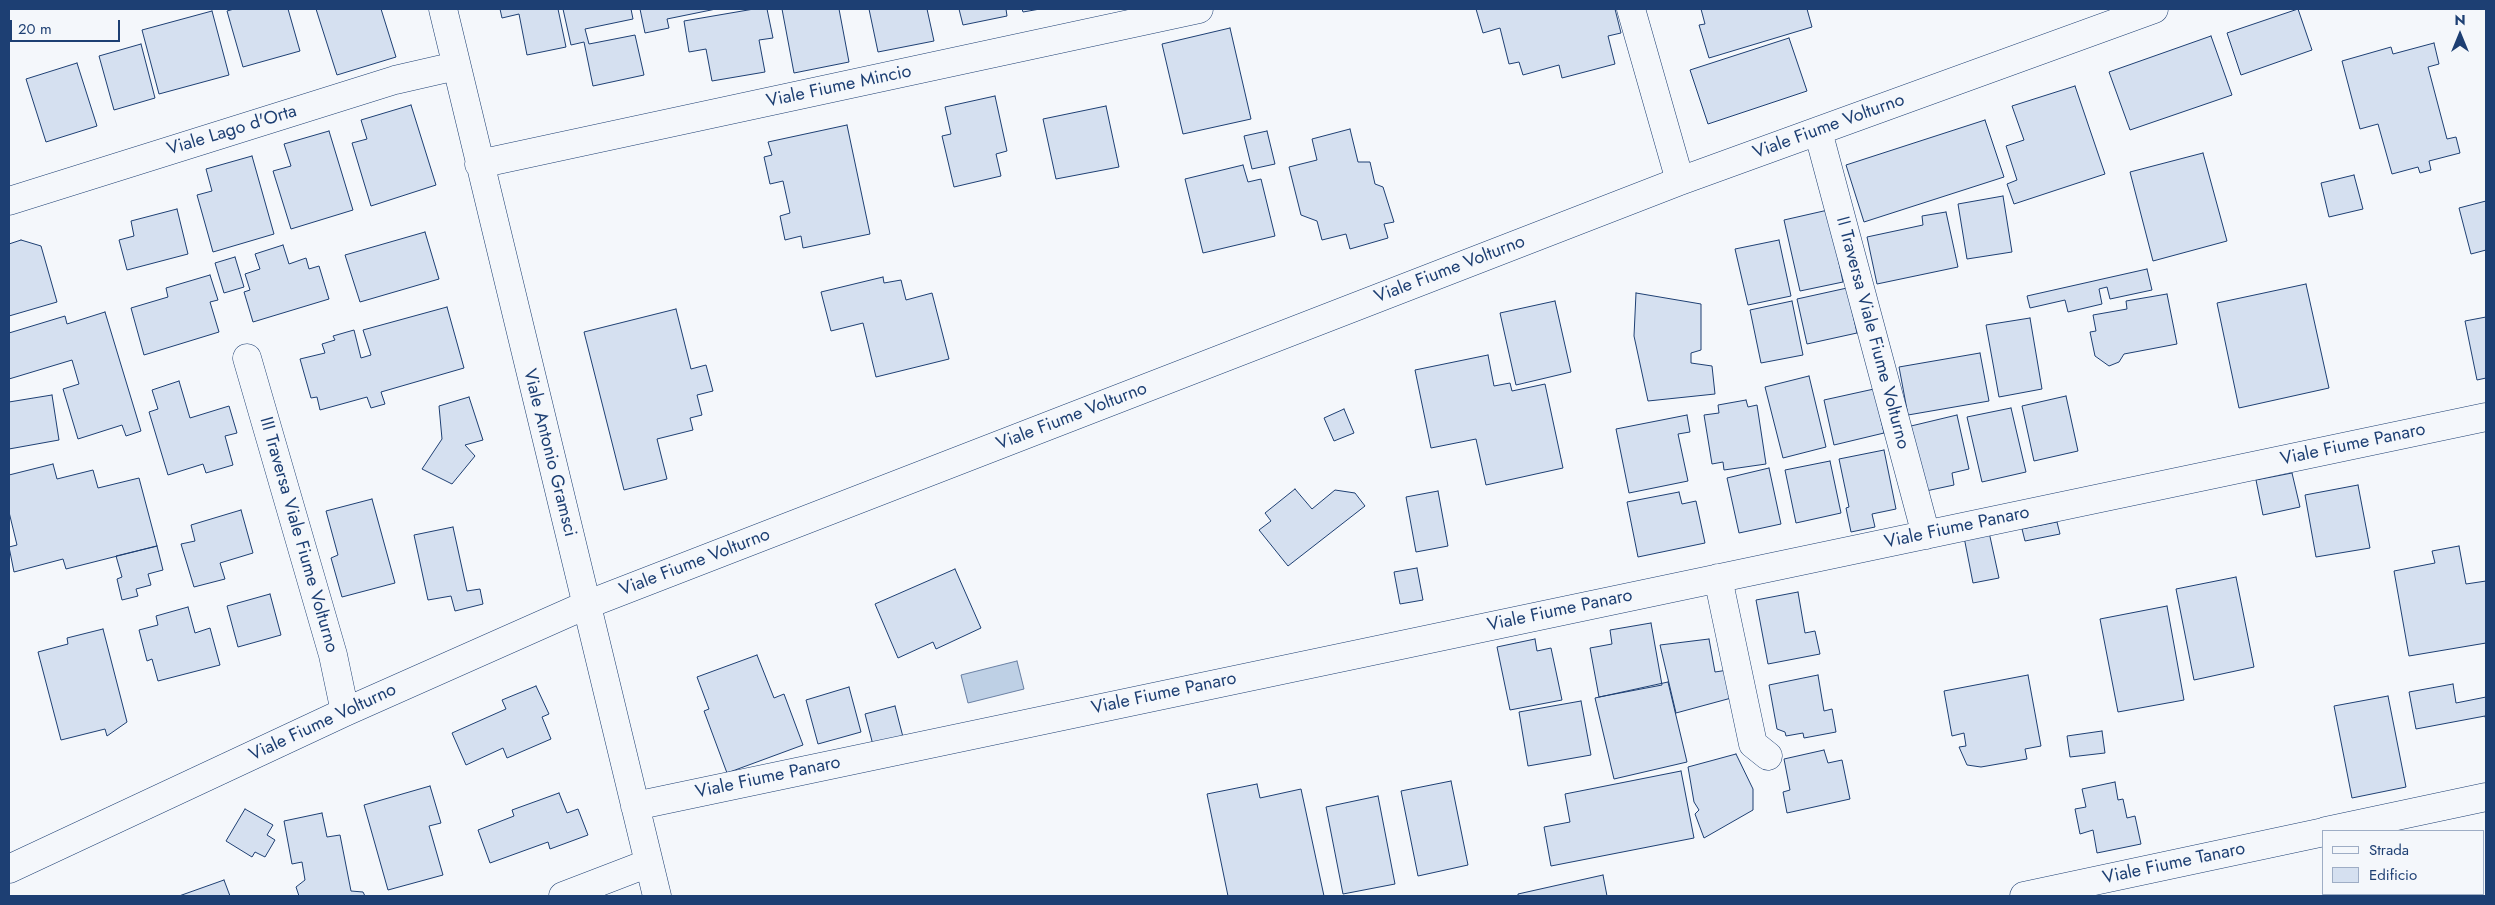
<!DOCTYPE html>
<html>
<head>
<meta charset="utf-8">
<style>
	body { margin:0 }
	#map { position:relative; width:2495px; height:905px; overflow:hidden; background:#f4f7fb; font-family:Jost,sans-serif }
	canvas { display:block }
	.frame { position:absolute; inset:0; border:10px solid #1d3f73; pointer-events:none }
	.legend { position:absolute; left:2322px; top:830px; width:162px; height:65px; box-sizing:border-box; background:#f4f7fb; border:1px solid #9eadc5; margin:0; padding:6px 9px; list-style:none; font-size:15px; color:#1d3f73 }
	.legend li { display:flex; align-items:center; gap:10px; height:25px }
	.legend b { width:25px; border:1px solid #9eadc5 }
	.north { position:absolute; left:2435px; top:10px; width:50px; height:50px; -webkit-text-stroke:4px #f4f7fb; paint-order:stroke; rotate:0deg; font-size:14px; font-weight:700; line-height:20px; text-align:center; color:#1d3f73 }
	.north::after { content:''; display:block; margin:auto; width:18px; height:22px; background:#1d3f73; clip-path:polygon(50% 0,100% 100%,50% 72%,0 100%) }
	.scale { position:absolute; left:10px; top:20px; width:110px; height:22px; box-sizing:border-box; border:2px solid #1d3f73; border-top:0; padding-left:6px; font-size:15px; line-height:18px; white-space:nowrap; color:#1d3f73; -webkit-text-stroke:4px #f4f7fb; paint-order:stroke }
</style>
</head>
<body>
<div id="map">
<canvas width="2495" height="905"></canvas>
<div class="frame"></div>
<ul class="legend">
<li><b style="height:6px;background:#f4f7fb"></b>Strada</li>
<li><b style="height:14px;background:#d5e0f0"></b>Edificio</li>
</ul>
<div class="north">N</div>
<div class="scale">20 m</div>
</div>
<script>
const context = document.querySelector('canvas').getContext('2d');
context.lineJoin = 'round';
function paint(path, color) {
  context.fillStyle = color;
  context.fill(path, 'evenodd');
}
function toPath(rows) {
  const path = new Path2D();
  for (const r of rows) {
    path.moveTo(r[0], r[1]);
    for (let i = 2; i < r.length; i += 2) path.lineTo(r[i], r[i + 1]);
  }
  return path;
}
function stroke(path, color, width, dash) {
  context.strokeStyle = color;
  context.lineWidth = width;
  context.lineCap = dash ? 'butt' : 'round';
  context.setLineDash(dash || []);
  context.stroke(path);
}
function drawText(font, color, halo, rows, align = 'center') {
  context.font = font + ' Jost,sans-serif';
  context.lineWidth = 4;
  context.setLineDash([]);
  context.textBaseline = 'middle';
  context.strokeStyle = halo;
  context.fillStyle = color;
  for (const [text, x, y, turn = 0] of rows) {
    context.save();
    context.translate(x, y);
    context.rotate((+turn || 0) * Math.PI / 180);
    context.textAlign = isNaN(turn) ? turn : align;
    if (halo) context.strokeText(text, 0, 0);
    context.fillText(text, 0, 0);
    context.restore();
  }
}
const water = toPath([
	[1017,661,1024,689,968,703,961,675,1017,661]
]);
const building = toPath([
	[234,9,288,9,300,51,243,67,227,11,234,9],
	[316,9,381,9,396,57,337,75,316,9],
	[500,9,558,9,566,47,527,55,519,14,502,18,500,9],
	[563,9,631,9,633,19,585,29,589,44,635,35,644,75,593,86,584,42,571,45,563,9],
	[640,9,716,9,667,19,669,28,645,33,640,9],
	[754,9,767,9,773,38,759,40,765,72,712,81,706,49,689,52,684,21,754,9],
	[782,9,839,9,849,62,794,73,782,9],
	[869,9,927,9,934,41,878,52,869,9],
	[959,9,1006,9,1007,16,963,25,959,9],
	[1022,9,1040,9,1023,12,1022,9],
	[1476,9,1615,9,1621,33,1608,36,1615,64,1562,78,1559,65,1523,75,1519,62,1509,64,1500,28,1483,33,1476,9],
	[1701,9,1807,9,1812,27,1709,58,1699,25,1705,24,1701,9],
	[2298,9,2312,50,2241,75,2227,33,2298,9],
	[212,11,229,75,159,94,142,30,212,11],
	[1230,28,1251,119,1183,134,1162,44,1230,28],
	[2211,36,2232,95,2130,130,2109,72,2211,36],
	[1789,38,1807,91,1708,124,1690,70,1789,38],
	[2434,43,2439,64,2428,67,2447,139,2456,137,2460,153,2429,161,2431,170,2420,173,2418,167,2392,174,2378,124,2360,129,2342,61,2391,47,2393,54,2434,43],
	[141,44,155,98,114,110,99,56,141,44],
	[77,63,97,126,46,142,26,79,77,63],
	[2075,86,2105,174,2014,204,2007,184,2017,180,2006,146,2024,140,2012,106,2075,86],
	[995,96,1007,151,996,154,1001,176,954,187,942,136,951,134,945,107,995,96],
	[411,105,436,185,371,206,352,143,367,139,361,120,411,105],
	[1106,106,1119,167,1056,179,1043,119,1106,106],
	[1985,120,2004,177,1864,222,1846,165,1985,120],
	[847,125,870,234,803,248,801,236,785,240,780,216,790,213,783,181,770,184,764,157,772,155,768,142,847,125],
	[1350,129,1358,162,1370,162,1375,184,1383,187,1394,222,1384,224,1388,238,1350,249,1346,234,1322,240,1317,221,1301,215,1289,167,1317,160,1312,139,1350,129],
	[329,131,353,210,291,229,273,171,291,166,284,144,329,131],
	[1267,131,1275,164,1252,169,1244,136,1267,131],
	[2203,153,2227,241,2153,261,2130,172,2203,153],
	[252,156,274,234,213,252,197,195,212,191,206,169,252,156],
	[1243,165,1248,182,1261,179,1275,236,1203,253,1185,179,1243,165],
	[2354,175,2363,209,2329,217,2321,183,2354,175],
	[2003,196,2012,252,1967,259,1958,204,2003,196],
	[2486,201,2486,250,2471,254,2459,208,2486,201],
	[177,209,188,254,127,270,119,240,134,236,131,221,177,209],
	[1828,210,1843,282,1800,291,1784,220,1828,210],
	[1946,212,1958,267,1877,284,1867,237,1923,225,1922,216,1946,212],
	[425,232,439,279,360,302,345,255,425,232],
	[21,240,41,246,57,302,9,316,9,244,21,240],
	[1779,240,1791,296,1748,305,1735,249,1779,240],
	[283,245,289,264,306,258,309,269,319,266,329,299,253,322,244,292,250,290,245,274,260,269,255,254,283,245],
	[235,257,244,287,224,293,215,263,235,257],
	[2147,269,2152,290,2110,299,2107,287,2099,289,2102,304,2068,312,2065,300,2030,308,2027,296,2147,269],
	[210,275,218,300,210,302,219,332,144,355,131,308,168,297,166,288,210,275],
	[883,277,884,283,901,280,906,300,932,293,949,359,876,377,863,323,831,331,821,292,883,277],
	[2306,284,2329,388,2239,408,2217,303,2306,284],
	[1847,288,1857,333,1807,344,1797,299,1847,288],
	[1636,293,1701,304,1701,350,1691,353,1691,363,1712,366,1715,394,1648,401,1634,336,1636,293],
	[2167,294,2177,344,2124,354,2119,362,2109,366,2095,356,2090,332,2096,331,2093,315,2127,309,2126,301,2167,294],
	[1555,301,1571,372,1516,385,1500,313,1555,301],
	[1792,301,1803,355,1761,363,1750,310,1792,301],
	[447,307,464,368,381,392,385,404,371,408,367,397,320,410,317,397,311,398,300,359,325,353,322,344,335,340,333,336,354,330,361,358,371,355,363,330,447,307],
	[676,309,691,369,706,365,713,391,697,395,702,415,690,418,693,430,657,439,667,479,624,490,584,332,676,309],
	[105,312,141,431,126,436,122,425,78,439,63,389,79,384,72,360,9,379,9,333,65,316,67,324,105,312],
	[2486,317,2486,378,2477,380,2465,321,2486,317],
	[2030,318,2042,389,1999,397,1986,325,2030,318],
	[1980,353,1989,401,1908,415,1899,367,1980,353],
	[1488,355,1494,386,1510,383,1512,391,1545,384,1563,468,1486,485,1476,439,1431,448,1415,370,1488,355],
	[1809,376,1826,447,1783,458,1765,387,1809,376],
	[179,381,190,418,229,406,237,433,225,436,233,465,206,473,203,464,168,475,149,412,158,409,152,390,179,381],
	[1874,389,1884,433,1834,445,1824,400,1874,389],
	[52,395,59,440,9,449,9,402,52,395],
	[2066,396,2078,451,2034,461,2022,406,2066,396],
	[469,397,483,440,465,445,475,456,452,484,422,469,442,439,439,406,469,397],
	[1746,400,1748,407,1757,405,1766,464,1724,470,1723,462,1712,464,1704,415,1719,413,1718,405,1746,400],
	[2011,408,2026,472,1982,482,1967,417,2011,408],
	[1344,409,1354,433,1334,441,1324,418,1344,409],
	[1687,415,1690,432,1678,434,1688,481,1629,493,1616,429,1687,415],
	[1957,415,1969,469,1952,473,1954,485,1926,491,1911,426,1957,415],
	[1884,450,1896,509,1872,514,1875,527,1851,532,1846,508,1849,507,1839,459,1884,450],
	[1830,461,1841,513,1796,523,1785,470,1830,461],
	[53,464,57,479,93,470,98,488,139,478,157,546,66,569,63,559,14,572,9,547,17,545,9,512,9,475,53,464],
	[1769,468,1781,524,1739,533,1727,478,1769,468],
	[2292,473,2300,507,2263,515,2256,480,2292,473],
	[2358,485,2370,548,2316,557,2305,495,2358,485],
	[1295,489,1312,509,1335,490,1355,493,1365,506,1288,566,1259,530,1271,521,1265,513,1295,489],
	[1438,491,1448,546,1416,552,1406,497,1438,491],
	[1679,492,1682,504,1696,501,1705,543,1638,557,1627,502,1679,492],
	[372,499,395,583,342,597,331,558,338,555,326,511,372,499],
	[241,510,253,553,220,563,225,579,194,587,181,544,195,541,191,525,241,510],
	[2057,522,2060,534,2025,541,2022,529,2057,522],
	[453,527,467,591,480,589,483,604,455,611,451,596,428,600,414,535,453,527],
	[1989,532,1999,578,1973,583,1964,537,1989,532],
	[157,546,163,570,148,574,151,585,136,589,138,596,122,600,117,579,122,577,116,556,157,546],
	[2459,546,2466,584,2486,581,2486,643,2409,656,2394,571,2435,563,2432,551,2459,546],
	[1417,568,1423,600,1400,604,1394,572,1417,568],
	[955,569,981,628,936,649,933,642,898,658,875,604,955,569],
	[2236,577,2254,667,2194,680,2176,589,2236,577],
	[1798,592,1805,633,1815,631,1820,654,1768,664,1756,600,1798,592],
	[270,594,281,635,238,647,227,606,270,594],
	[2167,606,2184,700,2118,712,2100,619,2167,606],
	[188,607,195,633,210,628,220,665,158,681,152,659,147,661,139,630,158,625,156,616,188,607],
	[1651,623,1662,685,1599,697,1590,648,1612,644,1610,630,1651,623],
	[103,629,127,722,107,736,105,729,61,740,38,652,68,644,67,638,103,629],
	[1535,639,1537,651,1551,648,1562,700,1510,710,1497,647,1535,639],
	[1709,639,1715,672,1728,670,1735,697,1676,713,1660,645,1709,639],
	[757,655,774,698,784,694,803,745,727,773,704,711,709,709,697,677,757,655],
	[1818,675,1824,711,1832,709,1836,732,1804,738,1803,733,1786,736,1785,732,1777,729,1769,685,1818,675],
	[2028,675,2041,746,2025,749,2027,759,1981,767,1967,765,1959,747,1966,746,1964,733,1952,736,1944,691,2028,675],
	[1668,682,1687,762,1614,779,1595,698,1668,682],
	[2453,684,2456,703,2486,697,2486,721,2485,716,2416,729,2409,692,2453,684],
	[536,686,549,714,542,717,551,739,507,758,503,748,466,765,452,733,506,709,502,700,536,686],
	[849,687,861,732,818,744,806,700,849,687],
	[2388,696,2406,787,2352,798,2334,706,2388,696],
	[1581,701,1591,755,1528,766,1519,712,1581,701],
	[895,706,903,737,873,745,865,714,895,706],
	[2102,731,2105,753,2070,757,2067,736,2102,731],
	[1824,750,1828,763,1842,760,1850,799,1787,813,1783,792,1790,790,1784,759,1824,750],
	[1736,754,1753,789,1753,810,1704,838,1695,814,1699,810,1694,802,1688,767,1736,754],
	[1681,771,1694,838,1551,866,1544,827,1570,822,1565,794,1681,771],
	[1451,781,1468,865,1418,876,1401,791,1451,781],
	[2115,782,2118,800,2123,799,2127,818,2135,816,2141,844,2097,853,2093,830,2080,834,2075,809,2086,807,2082,789,2115,782],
	[1257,784,1260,798,1301,789,1324,896,1228,896,1207,794,1257,784],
	[430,786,441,823,429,826,443,875,388,890,364,805,430,786],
	[559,793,567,813,578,809,588,835,550,849,548,842,490,863,478,830,514,816,512,810,559,793],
	[1378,796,1395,884,1343,894,1326,807,1378,796],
	[245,809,273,825,267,835,275,840,265,857,255,852,252,857,226,841,245,809],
	[322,813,327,837,340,835,351,891,363,892,365,896,299,896,296,887,305,880,302,862,292,864,284,821,322,813],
	[1603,875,1607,896,1518,896,1518,894,1603,875],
	[224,880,230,896,179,896,224,880],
	[2419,894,2482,894,2483,896,2419,896,2419,894]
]);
const minor = toPath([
	[443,9,657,896],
	[1631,9,1680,181],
	[1818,131,1926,535],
	[479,164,1199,9],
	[9,201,395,80,456,66],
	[247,358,333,655,345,712],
	[1718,578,1753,744,1768,756],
	[635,806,2486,417],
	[2326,831,2486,797],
	[9,869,345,712,586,605,1680,181,2154,9],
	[563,896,649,863],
	[2024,896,2324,832]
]);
const streetNames = [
	["Viale Fiume Mincio",839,87,-12],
	["Viale Fiume Volturno",1829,127,-20],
	["Viale Lago d'Orta",232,131,-17],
	["Viale Fiume Volturno",1450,270,-21],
	["II Traversa Viale Fiume Volturno",1872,333,75],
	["Viale Fiume Volturno",1072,417,-21],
	["Viale Fiume Panaro",2353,445,-12],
	["Viale Antonio Gramsci",549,453,76],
	["Viale Fiume Panaro",1957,528,-12],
	["III Traversa Viale Fiume Volturno",298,535,74],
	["Viale Fiume Volturno",695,563,-21],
	["Viale Fiume Panaro",1560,611,-12],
	["Viale Fiume Panaro",1164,694,-12],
	["Viale Fiume Volturno",323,723,-25],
	["Viale Fiume Panaro",768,778,-12],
	["Viale Fiume Tanaro",2174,864,-12]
];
paint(water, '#bed0e5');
stroke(water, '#687fa3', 1);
paint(building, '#d5e0f0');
stroke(building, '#1d3f73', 1);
stroke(minor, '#1d3f73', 29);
stroke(minor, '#f4f7fb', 28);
drawText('18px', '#1d3f73', '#f4f7fb', streetNames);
</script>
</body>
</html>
